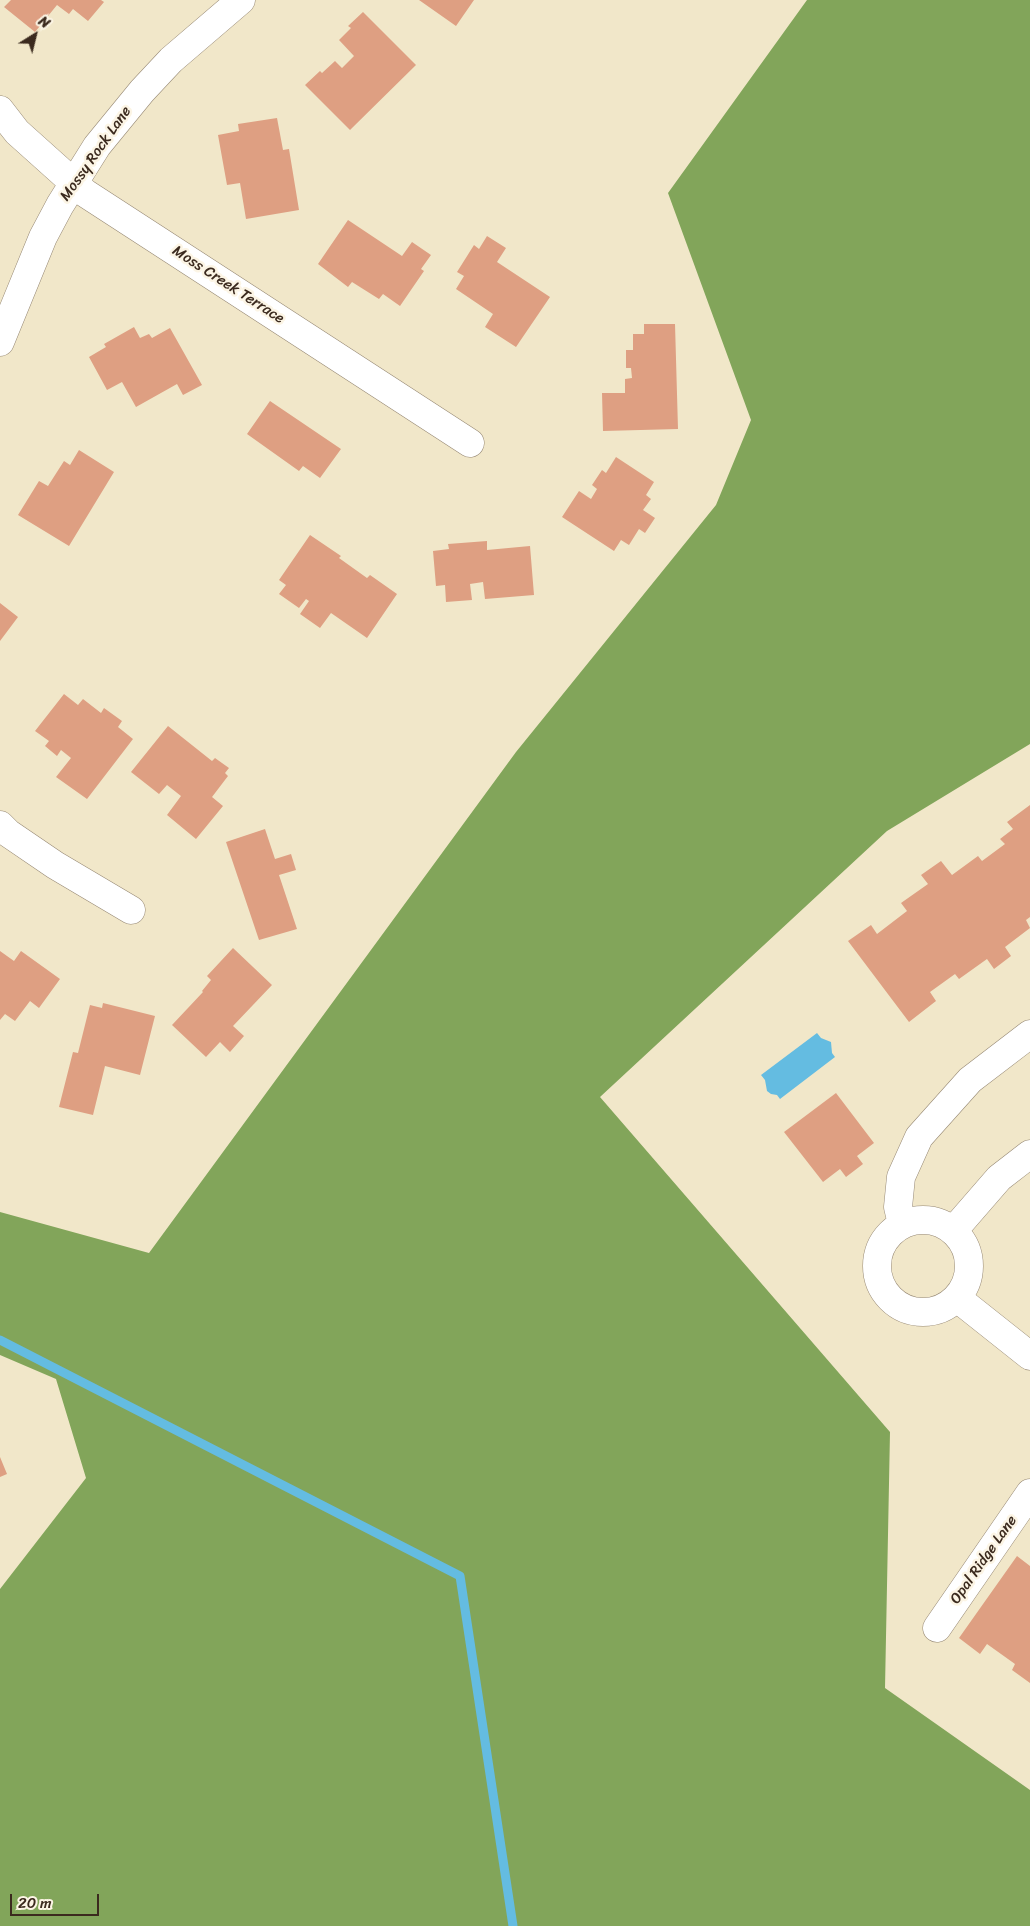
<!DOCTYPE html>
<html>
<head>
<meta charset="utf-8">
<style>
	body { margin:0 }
	#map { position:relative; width:1030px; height:1926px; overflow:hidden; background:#f1e7c9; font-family:Sriracha,sans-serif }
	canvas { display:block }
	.north { position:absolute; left:10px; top:10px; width:50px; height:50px; -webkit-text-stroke:4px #fcf5e5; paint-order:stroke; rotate:36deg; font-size:14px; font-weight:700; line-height:20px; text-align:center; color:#3b2a1e }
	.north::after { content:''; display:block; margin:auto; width:18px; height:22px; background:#3b2a1e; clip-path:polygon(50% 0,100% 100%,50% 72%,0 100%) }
	.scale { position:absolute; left:10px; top:1894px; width:89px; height:22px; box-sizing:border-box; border:2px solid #3b2a1e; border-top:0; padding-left:6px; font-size:15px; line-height:18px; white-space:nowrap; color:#3b2a1e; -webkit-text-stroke:4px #fcf5e5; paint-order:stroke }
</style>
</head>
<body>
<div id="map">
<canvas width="1030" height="1926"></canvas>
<div class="north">N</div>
<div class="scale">20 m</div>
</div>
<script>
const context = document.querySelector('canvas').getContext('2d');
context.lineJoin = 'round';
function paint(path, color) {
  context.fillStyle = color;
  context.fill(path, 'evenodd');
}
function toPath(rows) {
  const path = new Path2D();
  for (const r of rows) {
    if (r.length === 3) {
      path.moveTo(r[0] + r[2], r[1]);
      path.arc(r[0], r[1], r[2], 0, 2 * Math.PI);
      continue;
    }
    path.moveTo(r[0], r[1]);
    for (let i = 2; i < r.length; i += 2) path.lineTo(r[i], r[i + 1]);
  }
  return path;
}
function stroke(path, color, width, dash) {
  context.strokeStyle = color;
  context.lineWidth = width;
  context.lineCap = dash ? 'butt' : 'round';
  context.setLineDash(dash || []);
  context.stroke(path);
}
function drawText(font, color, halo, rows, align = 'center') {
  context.font = font + ' Sriracha,sans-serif';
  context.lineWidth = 5;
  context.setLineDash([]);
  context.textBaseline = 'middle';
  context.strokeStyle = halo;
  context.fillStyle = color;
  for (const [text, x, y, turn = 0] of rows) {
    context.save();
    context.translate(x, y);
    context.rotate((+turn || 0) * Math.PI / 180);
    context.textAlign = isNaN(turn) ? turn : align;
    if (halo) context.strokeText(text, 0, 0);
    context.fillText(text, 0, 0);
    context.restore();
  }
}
const forest = toPath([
	[807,0,1030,0,1030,744,887,831,600,1097,890,1432,885,1688,1030,1790,1030,1926,0,1926,0,1589,86,1478,56,1379,0,1355,0,1212,149,1253,516,752,716,505,751,420,668,193]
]);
const water = toPath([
	[817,1033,821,1038,831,1042,832,1053,835,1057,780,1099,777,1095,771,1094,767,1091,765,1080,761,1075]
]);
const stream = toPath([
	[0,1340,460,1576,513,1926]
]);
const building = toPath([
	[11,0,101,0,104,2,88,21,73,9,69,14,57,5,35,32,4,7],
	[419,0,474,0,456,26],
	[363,12,416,65,350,130,305,85,320,71,322,73,335,61,342,68,354,56,339,40,351,28,348,26],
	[277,118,283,150,289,149,299,210,246,219,240,183,227,185,218,135,239,131,238,124],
	[348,220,402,256,412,242,431,255,421,269,424,271,400,306,383,294,379,299,352,282,348,287,318,264],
	[487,236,506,248,497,262,550,297,516,347,485,327,493,314,456,289,464,276,457,272,474,245,479,249],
	[644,324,675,324,678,429,603,431,602,393,625,393,625,379,632,378,631,368,626,368,626,350,633,350,633,334,644,334],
	[134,327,140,338,149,334,152,338,170,328,202,385,183,395,177,384,136,407,122,382,107,390,89,357,106,347,104,344],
	[270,401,341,449,320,478,303,466,299,471,247,434],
	[79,450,114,472,69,546,18,515,39,481,48,486,64,461,70,465],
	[616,457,654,482,646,495,651,499,643,510,655,518,645,533,639,529,629,545,621,540,614,551,562,517,579,491,591,499,597,489,592,485,602,470,606,473],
	[310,535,341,556,339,558,367,578,370,575,397,594,367,638,331,613,320,628,300,614,309,601,306,599,299,608,279,594,286,585,279,580],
	[487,541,487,550,530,546,534,595,485,599,483,582,470,584,472,600,446,602,445,585,436,586,433,551,449,549,448,544],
	[0,603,18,617,0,641],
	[64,694,78,705,83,699,101,713,104,708,122,721,118,727,133,739,87,799,56,777,71,758,61,750,57,756,45,746,49,741,35,731],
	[168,726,212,761,215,758,229,768,225,773,228,776,212,797,223,806,196,839,167,815,181,796,167,785,159,794,131,772],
	[1030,805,1030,917,1026,920,1030,928,1005,947,1011,956,994,969,987,959,959,979,955,974,930,992,936,1001,909,1022,848,941,871,925,877,934,907,911,901,903,928,884,921,875,941,861,952,875,978,856,982,861,1005,844,1000,839,1013,829,1007,822],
	[265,829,275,859,291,854,296,870,279,875,297,929,259,940,226,842],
	[233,948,272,985,233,1026,244,1036,230,1052,220,1042,206,1057,172,1025,203,992,202,991,211,980,207,976],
	[0,951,14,961,21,951,60,979,39,1008,30,1001,15,1021,5,1014,0,1020],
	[103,1003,155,1016,140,1075,105,1066,93,1115,59,1107,73,1052,78,1053,90,1005,102,1008],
	[836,1093,874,1143,857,1156,863,1164,846,1177,840,1169,823,1182,784,1132],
	[0,1457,7,1474,0,1477],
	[1017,1556,1030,1566,1030,1683,1012,1670,1015,1664,987,1644,980,1654,959,1638]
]);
const street = toPath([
	[0,110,17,132,85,193,470,443],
	[0,342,43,237,60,205,97,146,142,91,171,60,241,0],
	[0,825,8,833,55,865,131,910],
	[923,1266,46],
	[902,1224,898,1207,901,1177,919,1137,970,1080,1030,1034],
	[953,1231,999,1178,1030,1154],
	[957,1298,1030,1356],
	[937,1628,1030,1493]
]);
const streetNames = [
	["Mossy Rock Lane",96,154,-55],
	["Moss Creek Terrace",228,285,33],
	["Opal Ridge Lane",984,1560,-55]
];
paint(forest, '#82a55a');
paint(water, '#64bce1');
stroke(stream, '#64bce1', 9);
paint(building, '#de9f82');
stroke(street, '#968874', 29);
stroke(street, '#fff', 28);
drawText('15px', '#3b2a1e', '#fcf5e5', streetNames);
</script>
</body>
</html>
